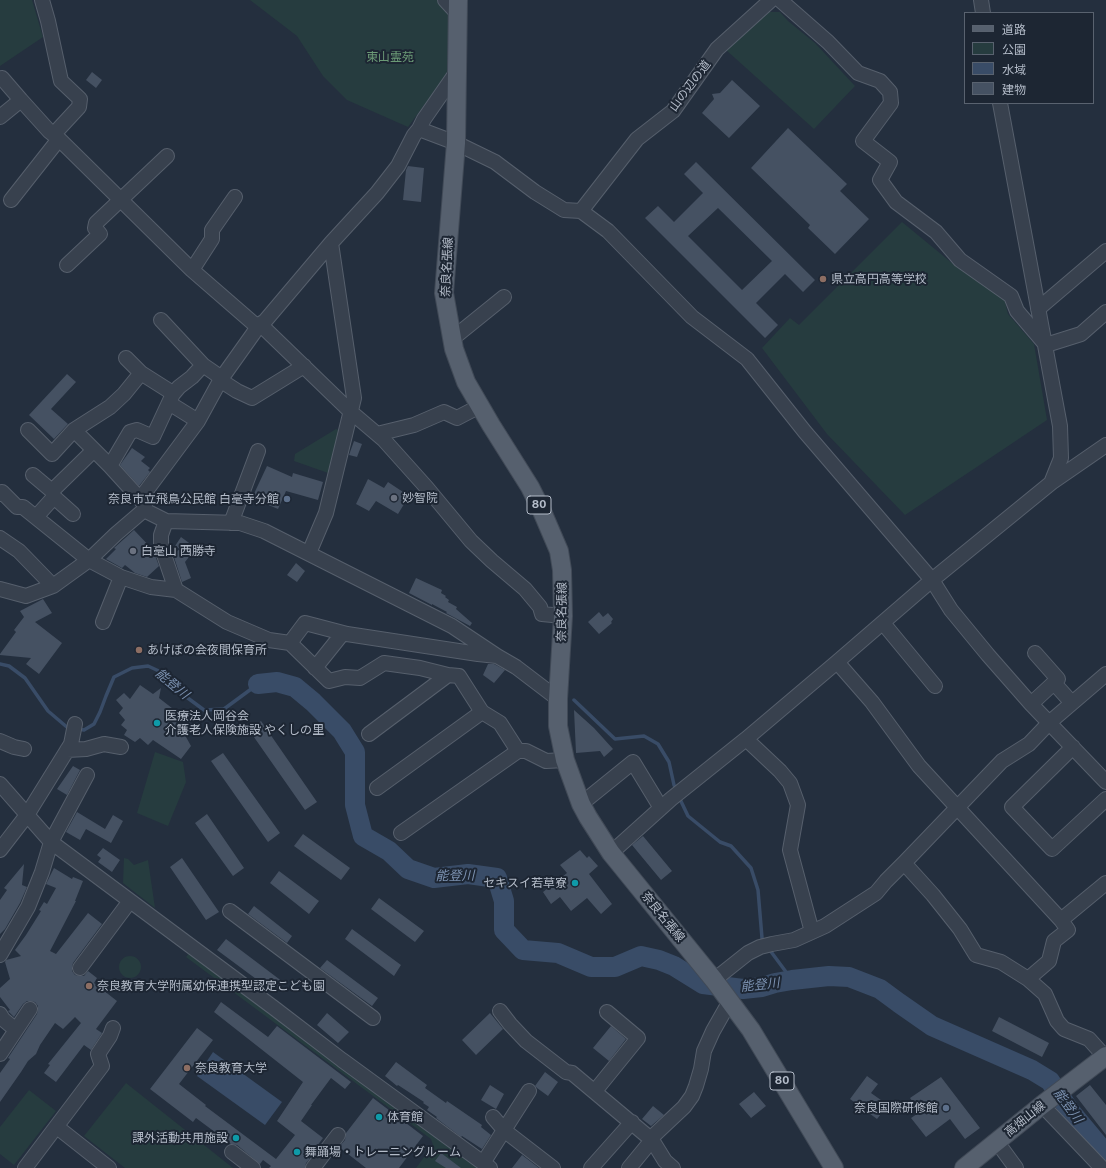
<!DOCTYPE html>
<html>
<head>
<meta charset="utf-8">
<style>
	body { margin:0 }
	#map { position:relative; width:1106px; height:1168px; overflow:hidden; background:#242f3e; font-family:"Public Sans","Noto Sans JP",sans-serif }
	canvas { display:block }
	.legend { position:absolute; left:964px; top:12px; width:130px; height:92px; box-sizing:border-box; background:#1d2633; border:1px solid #59626f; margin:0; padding:5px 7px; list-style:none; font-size:12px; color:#b4bcc9 }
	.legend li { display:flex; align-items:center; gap:8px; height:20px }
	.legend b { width:20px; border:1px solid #59626f }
</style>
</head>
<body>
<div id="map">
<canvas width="1106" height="1168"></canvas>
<ul class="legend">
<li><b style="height:5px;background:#56606e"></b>道路</li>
<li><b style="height:11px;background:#263c3f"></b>公園</li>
<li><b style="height:11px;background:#394c67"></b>水域</li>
<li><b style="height:11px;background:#455162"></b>建物</li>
</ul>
</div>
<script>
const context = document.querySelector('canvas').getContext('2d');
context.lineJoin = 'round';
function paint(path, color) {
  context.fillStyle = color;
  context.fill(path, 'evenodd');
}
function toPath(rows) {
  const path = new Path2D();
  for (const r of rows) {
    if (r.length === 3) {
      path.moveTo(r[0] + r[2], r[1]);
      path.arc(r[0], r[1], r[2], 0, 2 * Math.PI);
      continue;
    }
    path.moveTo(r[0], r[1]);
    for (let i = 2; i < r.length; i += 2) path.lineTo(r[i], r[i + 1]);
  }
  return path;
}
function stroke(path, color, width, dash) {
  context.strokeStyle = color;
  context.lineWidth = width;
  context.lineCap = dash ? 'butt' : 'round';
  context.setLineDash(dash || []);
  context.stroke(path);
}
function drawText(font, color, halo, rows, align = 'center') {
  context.font = font + ' "Public Sans","Noto Sans JP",sans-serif';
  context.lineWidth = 4;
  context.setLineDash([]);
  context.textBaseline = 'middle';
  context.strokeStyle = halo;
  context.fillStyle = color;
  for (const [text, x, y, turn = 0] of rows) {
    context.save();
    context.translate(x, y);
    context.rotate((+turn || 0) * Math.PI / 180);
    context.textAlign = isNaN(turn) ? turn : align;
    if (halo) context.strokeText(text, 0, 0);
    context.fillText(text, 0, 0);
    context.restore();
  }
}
const green = toPath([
	[0,0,32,0,43,37,0,66],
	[250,0,450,0,450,70,408,127,347,100,323,76,297,36],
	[769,12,780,12,788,21,815,43,855,86,814,129,726,50],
	[902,222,958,268,1004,298,1008,314,1034,344,1047,420,905,515,827,434,762,348,790,318,799,325],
	[336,429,341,431,331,474,294,461,295,454],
	[155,752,183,762,186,782,168,826,137,813],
	[124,858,128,859,134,865,148,860,155,908,123,883],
	[191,951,480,1168,416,1168,433,1145,431,1139,186,957],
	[130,967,11],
	[126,1083,233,1168,125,1168,84,1136],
	[29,1090,56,1111,14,1165,0,1154,0,1127]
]);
const water = toPath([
	[213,1052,282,1102,265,1125,197,1076]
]);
const stream = toPath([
	[0,664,9,666,25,678,48,711,68,728,71,728],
	[574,700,615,739,644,736,658,744,669,762,674,785,677,791],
	[78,729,84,730,94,724,100,712,106,696,114,677,132,668,148,666,161,672,181,693,204,710,224,709,258,684],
	[679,797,688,816,720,842,731,846,751,868,758,890,762,938,764,942],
	[769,949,792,980]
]);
const river = toPath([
	[258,684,277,682,295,687,313,702,342,731,355,752,355,805,363,836,389,851,408,869,434,878,468,874,497,878,504,901,504,930,523,950,558,953,591,967,615,967,641,956,659,960,674,966,703,984,743,989,762,987,775,983,792,980,829,976,849,977,880,989,899,1003,932,1026,1032,1070,1050,1081,1070,1111,1106,1154]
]);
const building = toPath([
	[92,72,102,80,96,88,86,80],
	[732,80,760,106,729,138,702,113,714,99,712,94,720,93],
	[788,128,847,184,840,191,869,219,835,254,808,228,810,225,751,168],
	[696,162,815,280,803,292,785,274,756,303,778,325,765,338,645,218,658,206,674,222,703,193,684,174],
	[718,208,772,261,742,290,688,236],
	[408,166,424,168,421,202,403,200,406,170],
	[67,374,76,382,51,409,68,424,54,439,29,415],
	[354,441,362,444,357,457,349,455],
	[132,448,145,457,141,461,150,468,148,470,150,472,139,486,120,465],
	[267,466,292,477,293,473,323,482,318,500,286,491,278,509,252,498],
	[368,479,384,488,388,482,409,496,398,514,376,501,369,511,356,504],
	[134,530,153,550,159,566,147,577,135,573,125,565,122,568,106,559,116,549,114,548],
	[181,537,196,548,185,562,191,578,182,582,173,554,180,549,175,546],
	[296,563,305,571,297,582,287,575],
	[416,578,442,590,441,593,446,596,445,597,449,600,448,602,457,607,456,609,472,623,470,626,446,613,447,612,432,604,432,605,409,593],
	[43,599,52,613,35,622,62,643,39,674,26,664,31,658,0,655,0,654,16,632,14,630,24,617,20,611],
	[599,612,603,617,608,613,613,619,611,622,612,623,599,634,588,622],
	[488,664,494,664,505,670,494,683,483,675],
	[140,685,153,694,161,688,159,698,195,726,186,737,191,746,181,759,153,740,148,745,140,738,135,742,124,735,127,730,121,725,125,720,119,713,123,708,116,700,124,693,130,699],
	[574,710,594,728,613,749,604,757,600,751,576,753],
	[261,721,317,802,305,810,249,730],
	[223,753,280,833,268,842,211,761],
	[73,766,80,770,67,795,57,789],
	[77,812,105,829,113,815,123,821,111,843,86,829,80,840,66,832],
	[207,814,244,868,233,876,195,823],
	[303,834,350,868,341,880,294,846],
	[643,836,672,871,661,880,632,845],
	[103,848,120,860,112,872,98,862,101,858,97,855],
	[580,850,587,858,589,856,598,866,589,874,612,904,601,914,587,898,571,911,560,897,551,904,543,892,567,873,560,865],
	[182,858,219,912,206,920,170,867],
	[24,864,22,885,27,887,20,903,5,929,0,934,0,900,7,890,4,888],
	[54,868,72,879,73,877,83,881,75,901,76,901,50,951,56,954,88,913,102,924,73,963,72,967,72,971,75,975,79,976,84,976,88,971,97,978,94,983,117,1001,96,1029,102,1033,91,1050,84,1045,56,1082,44,1073,50,1065,48,1064,81,1023,75,1017,63,1029,55,1023,40,1045,36,1054,28,1061,21,1072,0,1102,0,1073,10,1059,8,1058,37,1014,38,1009,38,1006,35,1002,30,1001,27,1001,23,1004,14,1017,8,1011,10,1010,0,997,0,988,10,979,5,962,6,960,21,956,15,950,26,935,41,911,39,910,44,902,47,904,56,888,46,884],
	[279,871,319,901,309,914,270,883],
	[379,898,424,931,415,942,371,909],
	[254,906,292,936,287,943,248,914],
	[352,929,401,965,394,976,345,939],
	[226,939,283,982,275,993,217,950],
	[327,960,378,998,372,1006,320,968],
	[221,1002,268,1037,277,1026,351,1082,345,1089,331,1078,311,1105,312,1105,301,1121,323,1138,308,1158,310,1159,306,1163,305,1168,269,1168,271,1166,263,1160,260,1164,237,1145,231,1144,196,1118,193,1122,150,1089,197,1028,213,1040,179,1084,206,1105,205,1106,276,1159,295,1135,277,1121,303,1082,214,1012],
	[327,1013,349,1032,338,1043,317,1025],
	[490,1013,503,1029,476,1055,462,1040],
	[999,1017,1049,1043,1042,1057,992,1031],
	[611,1026,626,1039,609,1061,593,1048],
	[396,1062,427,1085,425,1088,446,1103,447,1101,482,1125,481,1127,491,1135,482,1149,462,1136,461,1137,436,1118,437,1117,427,1110,429,1107,423,1103,424,1102,398,1085,397,1086,385,1076],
	[545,1072,558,1082,548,1096,537,1088,535,1086],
	[867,1076,878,1084,871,1093,888,1105,877,1119,850,1099],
	[941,1077,980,1128,965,1139,950,1119,926,1137,911,1118,920,1112,910,1098],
	[490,1085,504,1094,496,1109,481,1100],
	[1090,1085,1106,1105,1106,1135,1076,1096],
	[754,1092,766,1106,751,1118,739,1104],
	[373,1098,423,1136,399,1168,366,1168,339,1147,345,1140,346,1133],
	[653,1106,664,1115,651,1126,642,1119],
	[441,1153,461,1168,446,1168,435,1161],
	[522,1155,539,1168,512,1168]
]);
const minor = toPath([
	[42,0,48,21,61,81,80,99,79,107,54,134],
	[445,0,458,14],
	[780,0,828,42,858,73,880,81,890,92,891,103,863,141,890,162,880,180,896,202,936,232,960,260,1011,296,1017,311,1046,345,1081,334,1106,312],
	[981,0,983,13],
	[2,78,21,100,49,131,59,139,192,270,253,323,263,327,351,412,384,440,427,488,471,541,492,561,525,589,540,607,542,614,563,616],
	[1000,103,1060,426,1061,458,1051,483],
	[0,117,21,100],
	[419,129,456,143,495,162,535,192,564,210,581,211,608,231,692,317,747,359,805,432,932,580,951,610,988,655,1031,704,1106,782],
	[11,200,59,139],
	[581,211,637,139,673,111,717,49,771,0],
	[67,265,100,234,95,228,96,223,167,156],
	[192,270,212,239,212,230,235,197],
	[1038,309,1106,251],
	[161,320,203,365,216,374,223,382,237,391,252,398,304,366],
	[452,339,504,297],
	[126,358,141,373,171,392,173,394],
	[169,403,198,421],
	[28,430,52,454,74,430,110,407,124,394,141,373],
	[377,434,414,425,444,412,457,418,480,406],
	[110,466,130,432,137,430,153,437,173,394,179,387,192,377,203,365],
	[33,475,52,491],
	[0,494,2,492,17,507,23,507,89,560,121,577,151,587,176,590,227,622,269,640,290,643,329,681,345,677,360,678,384,663,420,668,448,675],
	[54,497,73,514],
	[140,499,198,421,221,379,253,334,259,325,265,321,331,243,377,193,398,166,414,135,419,129,424,119,458,70],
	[144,510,166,521,240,523,264,531,452,626,497,656,516,667,558,699],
	[36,517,54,497,52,491,94,450],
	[166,521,161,535,161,546,176,590],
	[231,523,258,451],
	[0,538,19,551,53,586],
	[309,553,326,513,354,398,331,243],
	[0,589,26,596,53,586,89,560,116,534,144,510,145,505,140,499,110,466,74,430],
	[103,622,121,577],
	[883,623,935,686],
	[290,643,305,623,347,634,478,654,497,656],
	[837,662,872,702,919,766,1061,920,1068,930,1054,941,1049,961,1028,979],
	[315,668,343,633],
	[1054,683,1072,703],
	[1031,704,1058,679,1035,653],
	[369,734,448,675,459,676,482,712],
	[746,739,780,771,790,783,798,805,790,850,812,932],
	[0,741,14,747,24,749],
	[1073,747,1012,807,1052,849,1106,799],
	[67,750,86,749,104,744,121,747],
	[0,784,51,842,274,1008,342,1060,490,1168],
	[377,788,482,712,500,723,518,751],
	[581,804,633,762,661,808],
	[401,833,518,751,526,751,546,761,565,760],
	[0,850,27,815,71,744,75,724],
	[611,853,671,799,746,739,837,662,932,580,1051,483,1106,445],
	[904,863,933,895,960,929,976,955,1001,962,1028,979,1045,994,1057,1021,1064,1029,1089,1039,1105,1057],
	[230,911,373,1018],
	[1061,920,1106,883],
	[0,955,28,907,42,872,51,842,87,775],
	[80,968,130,901],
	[714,980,748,953,760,947,772,944,794,940,825,926,876,893,886,881,904,863,1002,761,1029,744,1050,722,1106,674],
	[500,1011,510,1024,526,1041,566,1072,572,1073,652,1140,665,1161,673,1168],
	[0,1014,3,1019,16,1030],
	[0,1054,30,1009],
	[595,1091,638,1038,607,1012],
	[1042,1105,1102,1168],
	[493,1117,505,1131,553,1168],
	[57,1127,109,1168],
	[650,1139,684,1107,692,1096,696,1086,701,1069,704,1051,713,1031,730,1001],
	[997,1142,1016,1168],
	[232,1152,253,1168],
	[483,1163,529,1091],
	[25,1168,102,1066,98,1054,110,1036,113,1028],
	[313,1168,338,1135],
	[591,1168,632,1122],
	[629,1168,652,1140]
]);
const major = toPath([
	[458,0,456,143,444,293,454,349,466,382,491,425,530,487,541,509,559,551,562,570,563,616,558,699,558,726,565,760,581,804,588,817,611,853,714,980,751,1030,834,1168],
	[964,1168,1042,1105,1106,1056]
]);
const markers = [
	[823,279,4,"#8d6e63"],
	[394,498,4,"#6b7280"],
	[287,499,4,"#5c6f8a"],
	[133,551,4,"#6b7280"],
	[139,650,4,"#8d6e63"],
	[157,723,4,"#0f9aa8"],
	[575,883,4,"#0f9aa8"],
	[89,986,4,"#8d6e63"],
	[187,1068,4,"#8d6e63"],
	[946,1108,4,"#5c6f8a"],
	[379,1117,4,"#0f9aa8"],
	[236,1138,4,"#0f9aa8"],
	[297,1152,4,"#0f9aa8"]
];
const shields = [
	[539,505,24],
	[782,1081,24]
];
const shieldNames = [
	["80",539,505],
	["80",782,1081]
];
const parkNames = [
	["東山霊苑",390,57]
];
const streetNames = [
	["山の辺の道",690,86,-53],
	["奈良名張線",447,267,-87],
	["奈良名張線",562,612,-89],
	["奈良名張線",663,917,51],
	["高畑山線",1025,1119,-39]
];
const poiNames = [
	["県立高円高等学校",831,279],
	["妙智院",402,498],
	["奈良市立飛鳥公民館 白毫寺分館",279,499,"right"],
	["白毫山 西勝寺",141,551],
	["あけぼの会夜間保育所",147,650],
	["医療法人岡谷会",165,716],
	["介護老人保険施設 やくしの里",165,730],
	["セキスイ若草寮",567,883,"right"],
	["奈良教育大学附属幼保連携型認定こども園",97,986],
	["奈良教育大学",195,1068],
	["奈良国際研修館",938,1108,"right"],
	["体育館",387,1117],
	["課外活動共用施設",228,1138,"right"],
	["舞踊場・トレーニングルーム",305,1152]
];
const waterNames = [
	["能登川",172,684,40],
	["能登川",455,876,-1],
	["能登川",760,985,-6],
	["能登川",1068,1106,54]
];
paint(green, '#263c3f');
paint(water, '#394c67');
stroke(stream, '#394c67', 3.5);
stroke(river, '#394c67', 20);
paint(building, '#455162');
stroke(minor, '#565f6c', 16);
stroke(major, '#414a57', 20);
stroke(minor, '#38414e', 14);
stroke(major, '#56606e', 18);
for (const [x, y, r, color] of markers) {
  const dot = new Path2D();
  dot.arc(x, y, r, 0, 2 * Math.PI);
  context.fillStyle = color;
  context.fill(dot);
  stroke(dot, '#1d2633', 1.5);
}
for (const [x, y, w] of shields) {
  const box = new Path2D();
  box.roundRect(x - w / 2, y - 9, w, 18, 3);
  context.fillStyle = '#1d2633';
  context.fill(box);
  stroke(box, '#b4bcc9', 1);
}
drawText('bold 11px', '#b4bcc9', null, shieldNames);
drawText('12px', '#6b9a76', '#1d2633', parkNames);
drawText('12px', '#b4bcc9', '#1d2633', streetNames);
drawText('12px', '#b4bcc9', '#1d2633', poiNames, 'left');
drawText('italic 13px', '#7c92b1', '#1d2633', waterNames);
</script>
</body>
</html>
